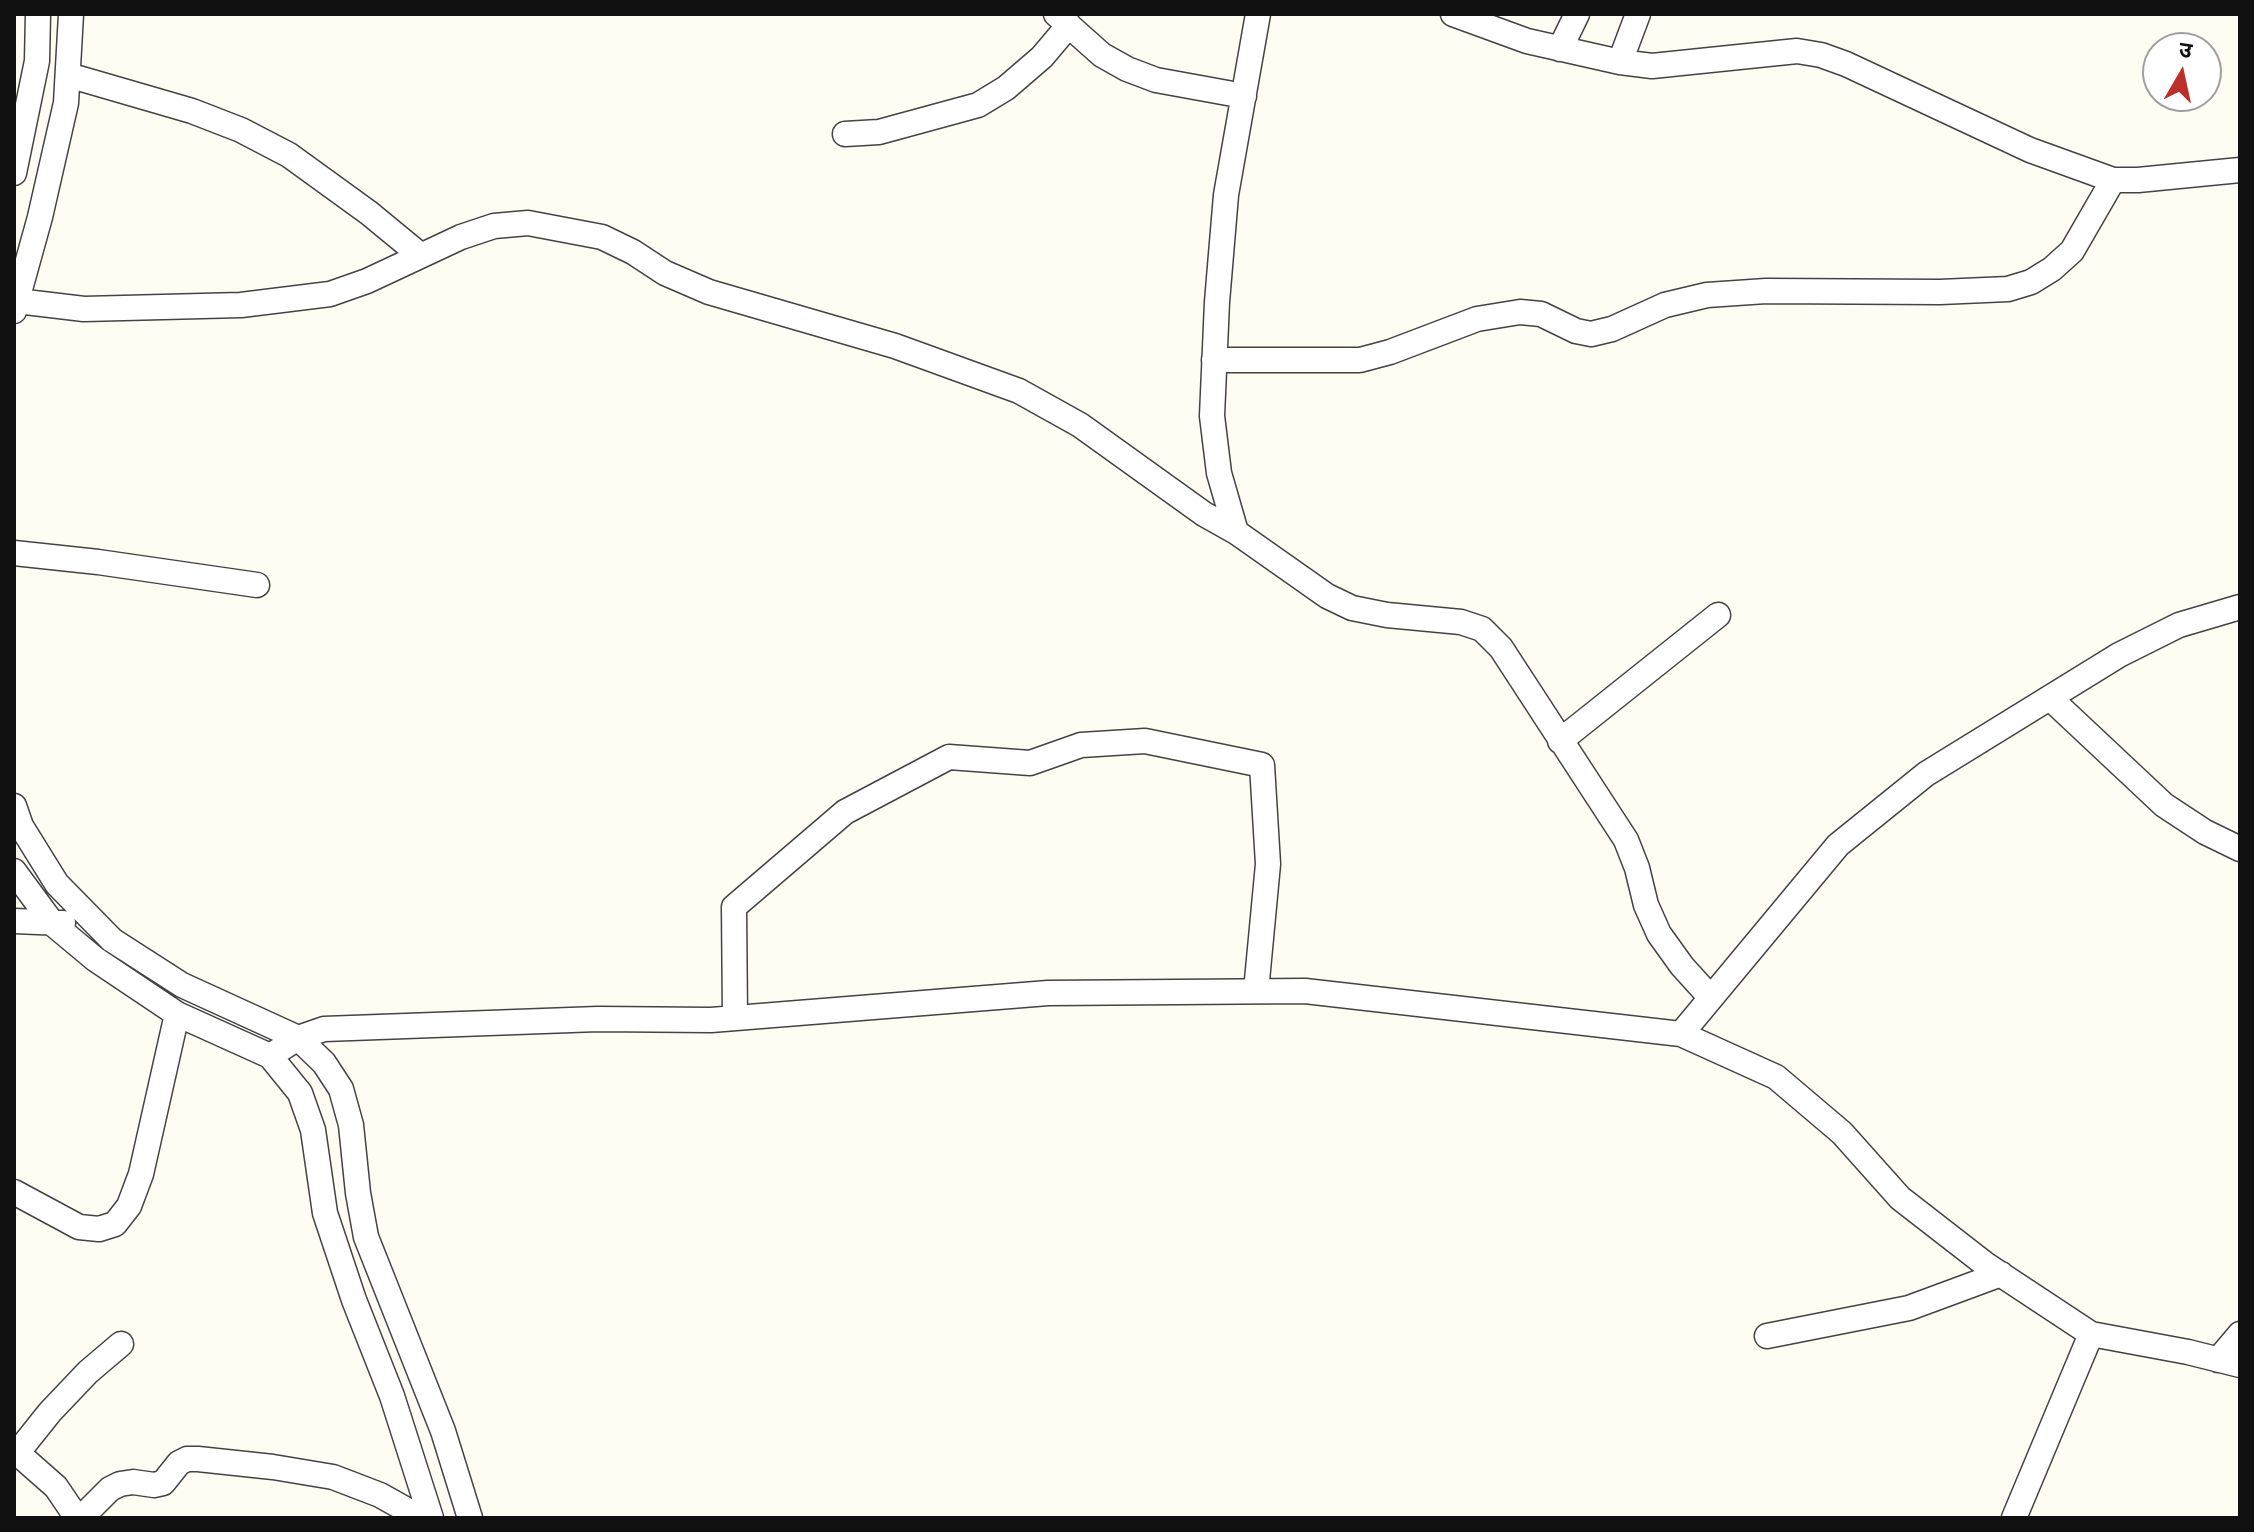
<!DOCTYPE html>
<html>
<head>
<meta charset="utf-8">
<style>
	body { margin:0 }
	#map { position:relative; width:2254px; height:1532px; overflow:hidden; background:#fffdf3; font-family:"Libre Baskerville","Noto Sans Devanagari",serif }
	canvas { display:block }
	.frame { position:absolute; inset:0; border:16px solid #101010; pointer-events:none }
	.north { position:absolute; left:2142px; top:32px; width:80px; height:80px; box-sizing:border-box; background:#fff; border:2px solid #9f9f9f; border-radius:50%; rotate:9deg; font-size:22px; font-weight:700; line-height:32px; text-align:center; color:#101010 }
	.north::after { content:''; display:block; margin:auto; width:28px; height:36px; background:#bd2f2a; clip-path:polygon(50% 0,100% 100%,50% 72%,0 100%) }
</style>
</head>
<body>
<div id="map">
<canvas width="2254" height="1532"></canvas>
<div class="frame"></div>
<div class="north">उ</div>
</div>
<script>
const context = document.querySelector('canvas').getContext('2d');
context.lineJoin = 'round';
function toPath(rows) {
  const path = new Path2D();
  for (const r of rows) {
    path.moveTo(r[0], r[1]);
    for (let i = 2; i < r.length; i += 2) path.lineTo(r[i], r[i + 1]);
  }
  return path;
}
function stroke(path, color, width, dash) {
  context.strokeStyle = color;
  context.lineWidth = width;
  context.lineCap = dash ? 'butt' : 'round';
  context.setLineDash(dash || []);
  context.stroke(path);
}
const minor = toPath([
	[1056,14,1102,55,1127,69,1156,80,1244,96],
	[1453,14,1527,41,1620,62,1652,66,1797,51,1821,55,1846,64,2030,150,2113,180,2138,180,2240,170],
	[1560,49,1577,14],
	[1620,62,1638,14],
	[68,75,192,111,241,130,289,155,369,213,420,255],
	[845,134,879,132,978,105,1006,88,1042,57,1069,25],
	[14,173,37,61,38,14],
	[17,301,84,309,241,305,330,294,367,281,461,237,494,226,528,223,602,237,633,252,665,273,709,292,895,346,1019,391,1080,425,1204,514,1236,532,1327,596,1352,608,1387,615,1461,622,1482,629,1501,648,1626,840,1637,868,1646,905,1659,934,1682,966,1711,998],
	[14,311,40,217,66,103,71,14],
	[1214,360,1360,360,1390,352,1477,319,1520,312,1541,314,1576,331,1591,334,1612,329,1665,305,1707,295,1766,291,1940,292,2008,289,2031,282,2052,269,2072,251,2113,180],
	[1236,532,1219,473,1212,416,1217,302,1226,195,1258,14],
	[14,553,98,562,257,585],
	[2051,699,2164,805,2205,832,2240,849],
	[1560,741,1718,615],
	[14,806,21,826,57,884,112,940,182,985,298,1038,324,1063,341,1089,351,1125,358,1193,366,1237,443,1431,470,1518],
	[14,871,53,924,95,959,177,1014,270,1056,300,1093,313,1130,325,1213,354,1300,392,1396,431,1518],
	[14,921,63,923],
	[735,1018,734,907,845,812,949,757,1030,763,1081,745,1145,741,1262,765,1268,864,1256,991],
	[1681,1034,1838,845,1926,774,2119,655,2179,625,2240,607],
	[270,1056,298,1038,324,1029,598,1019,711,1020,1048,993,1305,991,1681,1034,1776,1077,1842,1133,1900,1198,1985,1264,2091,1334,2188,1352,2240,1365],
	[14,1192,79,1227,99,1229,115,1224,129,1206,141,1174,177,1014],
	[1767,1336,1909,1308,2001,1274],
	[2218,1360,2240,1334],
	[14,1450,56,1487,77,1518],
	[18,1452,50,1412,88,1372,121,1344],
	[81,1518,110,1489,120,1484,133,1482,154,1485,163,1483,179,1463,187,1459,198,1459,273,1467,333,1477,380,1495,421,1518],
	[2014,1518,2091,1334]
]);
stroke(minor, '#434343', 27);
stroke(minor, '#fff', 24);
</script>
</body>
</html>
